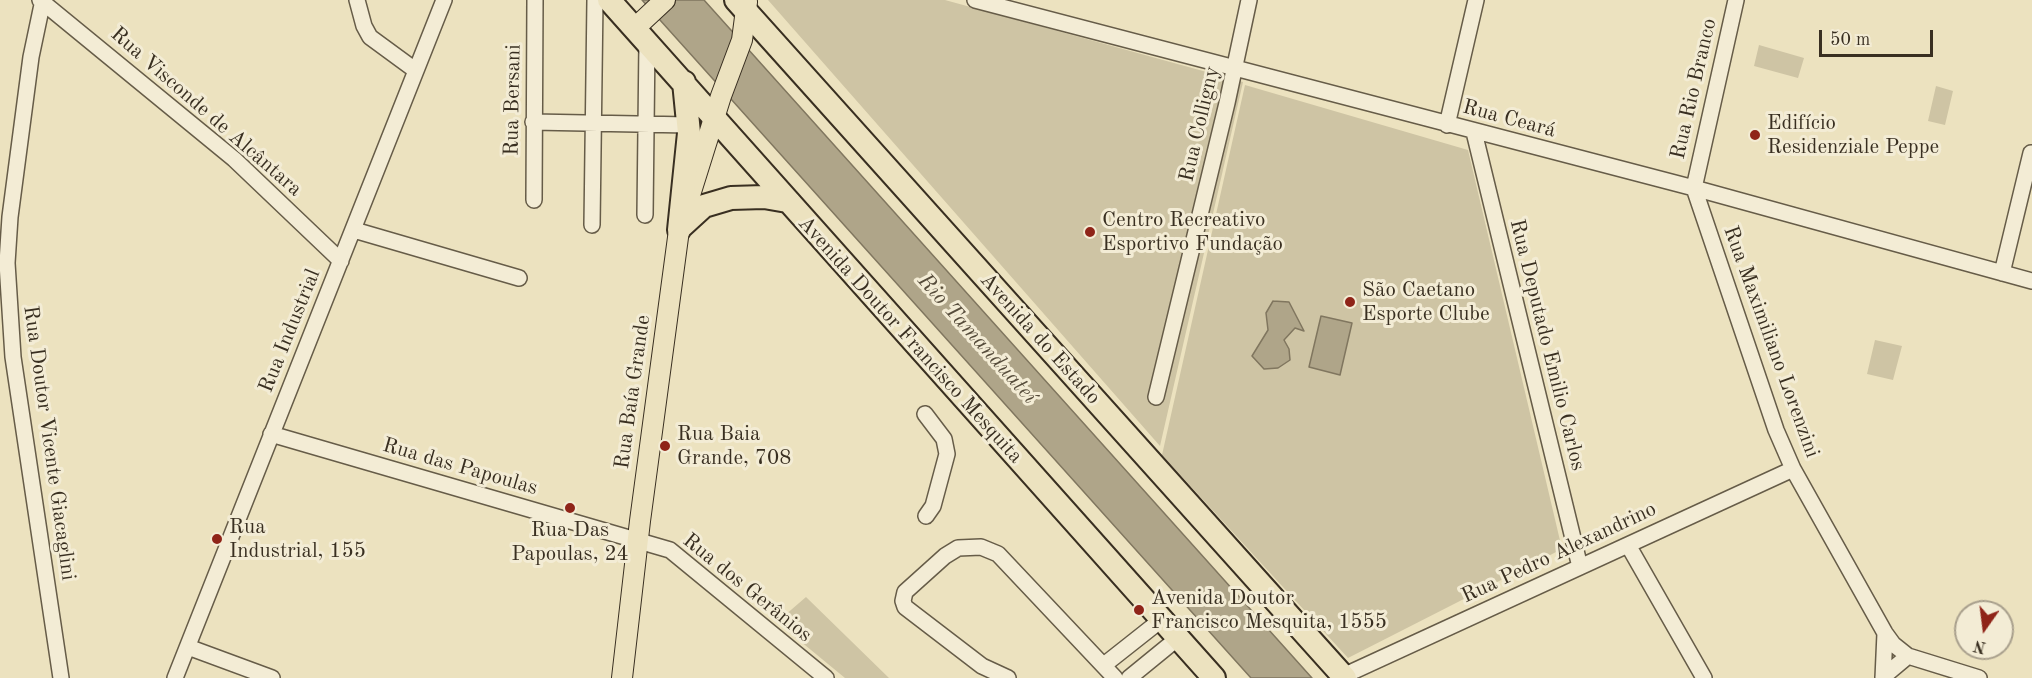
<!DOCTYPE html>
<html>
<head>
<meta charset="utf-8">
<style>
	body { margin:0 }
	#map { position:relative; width:2032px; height:678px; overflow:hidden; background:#ece2bf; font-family:"Old Standard TT",serif }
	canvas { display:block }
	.north { position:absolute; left:1954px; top:600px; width:60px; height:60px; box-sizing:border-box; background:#f3ecd5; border:2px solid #a9a08d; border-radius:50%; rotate:194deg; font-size:16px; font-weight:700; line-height:24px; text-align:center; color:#392f21 }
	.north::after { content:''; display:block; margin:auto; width:21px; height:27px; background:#8f2418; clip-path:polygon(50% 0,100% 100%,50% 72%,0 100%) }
	.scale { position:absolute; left:1819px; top:30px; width:114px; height:27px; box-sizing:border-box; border:3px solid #392f21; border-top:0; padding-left:8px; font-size:18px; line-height:21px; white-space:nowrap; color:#392f21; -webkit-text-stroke:4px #f3ecd5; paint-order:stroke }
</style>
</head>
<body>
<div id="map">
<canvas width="2032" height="678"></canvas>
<div class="north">N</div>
<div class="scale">50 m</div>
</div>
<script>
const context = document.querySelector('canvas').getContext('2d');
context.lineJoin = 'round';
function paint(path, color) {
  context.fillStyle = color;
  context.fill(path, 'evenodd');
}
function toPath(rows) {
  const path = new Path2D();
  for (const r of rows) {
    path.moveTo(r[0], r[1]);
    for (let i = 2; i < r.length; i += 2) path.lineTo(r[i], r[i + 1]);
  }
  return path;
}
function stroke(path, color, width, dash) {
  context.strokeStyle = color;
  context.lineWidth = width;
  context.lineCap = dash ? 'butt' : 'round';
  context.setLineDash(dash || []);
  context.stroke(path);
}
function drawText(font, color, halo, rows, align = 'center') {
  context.font = font + ' "Old Standard TT",serif';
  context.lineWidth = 6;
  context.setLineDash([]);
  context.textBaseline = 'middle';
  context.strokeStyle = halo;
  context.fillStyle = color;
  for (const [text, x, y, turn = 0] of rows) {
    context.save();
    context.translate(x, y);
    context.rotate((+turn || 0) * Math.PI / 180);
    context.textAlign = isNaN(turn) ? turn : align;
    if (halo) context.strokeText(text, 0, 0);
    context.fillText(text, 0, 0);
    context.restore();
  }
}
const green = toPath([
	[768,0,945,0,1243,82,1160,446],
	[1759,45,1804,58,1798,78,1754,66],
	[1245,85,1468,150,1562,549,1348,658,1162,455],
	[1936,86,1953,91,1945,125,1928,121],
	[1875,340,1902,346,1893,380,1867,374],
	[806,597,889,678,845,678,777,622]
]);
const water = toPath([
	[642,0,704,0,1312,678,1251,678,642,0],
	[1273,301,1289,302,1304,331,1295,328,1284,340,1289,349,1290,360,1278,368,1264,369,1252,356,1268,330,1266,313,1273,301],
	[1321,316,1352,323,1340,375,1309,367,1321,316]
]);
const minor = toPath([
	[40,0,234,159,341,261],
	[43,0,31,57,10,217,7,263,13,357,61,678],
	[357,0,364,26,370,37,415,70],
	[975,0,1694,188,2032,281],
	[533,122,689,125],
	[1447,125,1476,0],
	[1474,132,1580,567],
	[1694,188,1776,430,1793,469,1885,633,1893,644,1908,656,1979,678],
	[1694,188,1736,0],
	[534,200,535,0],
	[645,215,647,41],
	[592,225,595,0],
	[354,230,519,278],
	[2002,273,2031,153],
	[1156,397,1227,103,1249,0],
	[925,414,944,439,947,454,933,506,926,516],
	[271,434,670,550,826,678],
	[1628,545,1704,678],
	[188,647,272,678],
	[1104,665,1161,620],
	[1343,676,1793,469],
	[1883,677,1908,656],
	[175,678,444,0],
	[1008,678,982,666,905,607,903,601,905,592,945,556,958,548,981,547,998,554,1115,678],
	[1129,678,1178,638],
	[1883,678,1885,633]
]);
const major = toPath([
	[635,28,665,0],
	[622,678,640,521,679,230,721,96,742,40,747,2]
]);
const highway = toPath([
	[609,0,1214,678],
	[736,0,1345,678],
	[681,227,704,206,731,198,764,197,787,201],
	[679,230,689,133,684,82]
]);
const markers = [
	[1755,135,6,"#8f2418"],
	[1090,232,6,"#8f2418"],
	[1350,302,6,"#8f2418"],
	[665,446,6,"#8f2418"],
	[570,508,6,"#8f2418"],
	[217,539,6,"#8f2418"],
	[1139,610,6,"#8f2418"]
];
const streetNames = [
	["Rua Rio Branco",1694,89,-77],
	["Rua Bersani",513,100,-89],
	["Rua Visconde de Alcântara",206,112,41],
	["Rua Ceará",1509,119,15],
	["Rua Colligny",1200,124,-77],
	["Rua Industrial",290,331,-68],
	["Avenida do Estado",1040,339,48],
	["Avenida Doutor Francisco Mesquita",910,340,48],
	["Rua Maximiliano Lorenzini",1771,342,70],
	["Rua Deputado Emilio Carlos",1547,345,76],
	["Rua Baía Grande",633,392,-82],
	["Rua Doutor Vicente Giacaglini",49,443,82],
	["Rua das Papoulas",460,467,16],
	["Rua Pedro Alexandrino",1559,553,-25],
	["Rua dos Gerânios",747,588,39]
];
const poiNames = [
	["Edifício",1767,123],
	["Residenziale Peppe",1767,147],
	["Centro Recreativo",1102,220],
	["Esportivo Fundação",1102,244],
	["São Caetano",1362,290],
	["Esporte Clube",1362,314],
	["Rua Baia",677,434],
	["Grande, 708",677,458],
	["Rua",229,527],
	["Industrial, 155",229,551],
	["Rua Das",570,530,"center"],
	["Papoulas, 24",570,554,"center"],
	["Avenida Doutor",1151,598],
	["Francisco Mesquita, 1555",1151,622]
];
const waterNames = [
	["Rio Tamanduateí",977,339,48]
];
paint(green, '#cec4a4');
paint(water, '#afa589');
stroke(water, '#80765f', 1.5);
stroke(minor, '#665c48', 18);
stroke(major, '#392f21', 22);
stroke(highway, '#392f21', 26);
stroke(minor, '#f3ecd5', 15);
stroke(major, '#ece2bf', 20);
stroke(highway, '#ece2bf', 22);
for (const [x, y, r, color] of markers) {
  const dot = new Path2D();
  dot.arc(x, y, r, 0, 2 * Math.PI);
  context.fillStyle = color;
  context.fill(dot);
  stroke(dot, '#f3ecd5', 2);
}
drawText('21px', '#392f21', '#f3ecd5', streetNames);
drawText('21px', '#392f21', '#f3ecd5', poiNames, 'left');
drawText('italic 22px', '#564c3b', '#f3ecd5', waterNames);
</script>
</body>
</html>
